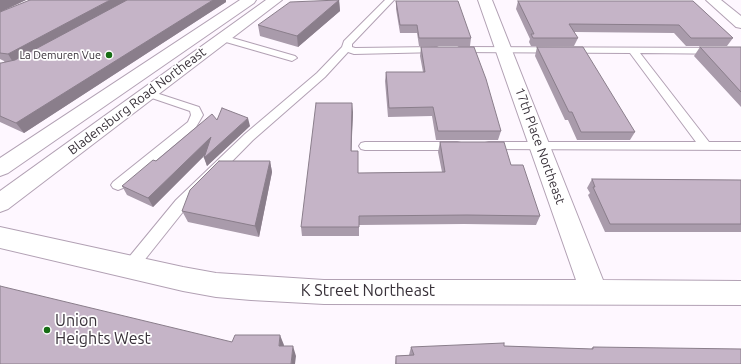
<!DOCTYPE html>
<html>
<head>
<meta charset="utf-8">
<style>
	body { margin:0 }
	canvas { display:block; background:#fef7ff }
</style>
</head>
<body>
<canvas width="741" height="364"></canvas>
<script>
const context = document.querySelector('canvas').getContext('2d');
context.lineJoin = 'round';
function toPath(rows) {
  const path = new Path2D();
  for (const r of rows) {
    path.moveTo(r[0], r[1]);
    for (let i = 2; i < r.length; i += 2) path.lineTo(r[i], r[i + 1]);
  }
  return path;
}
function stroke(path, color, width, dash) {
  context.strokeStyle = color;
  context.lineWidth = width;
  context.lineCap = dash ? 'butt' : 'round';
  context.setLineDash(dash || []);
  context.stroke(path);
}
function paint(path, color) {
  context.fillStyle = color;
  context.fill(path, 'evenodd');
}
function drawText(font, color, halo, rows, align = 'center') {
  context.font = font + ' Ubuntu,sans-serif';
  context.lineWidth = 3.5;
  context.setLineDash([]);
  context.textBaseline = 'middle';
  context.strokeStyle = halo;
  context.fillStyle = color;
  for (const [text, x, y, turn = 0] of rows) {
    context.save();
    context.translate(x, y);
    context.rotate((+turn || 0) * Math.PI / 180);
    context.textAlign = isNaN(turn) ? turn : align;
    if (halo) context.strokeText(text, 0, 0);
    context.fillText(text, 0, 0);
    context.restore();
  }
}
const lane = toPath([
	[385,0,394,0,352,44,352,47,355,48,437,47,442,50,440,52,354,54,348,52,325,77,253,140,186,208,135,272,130,274,125,272,122,267,125,262,176,200,245,134,317,73,342,47,344,41,385,0],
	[222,35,295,56,297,58,292,61,219,40,217,38,222,35],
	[459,47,741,48,741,54,640,53,709,142,741,142,741,150,485,149,483,146,485,143,489,142,696,142,630,53,456,52,454,50,459,47],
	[147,90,199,107,203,115,196,127,123,188,118,190,113,188,111,185,113,182,188,122,191,115,190,111,143,95,142,93,147,90],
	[365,142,457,142,461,143,463,146,461,149,457,150,365,150,361,149,359,146,361,143,365,142]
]);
const street = toPath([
	[478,0,492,0,603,280,741,281,741,305,324,304,251,300,216,297,183,291,0,248,0,227,183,267,216,273,324,280,576,280,478,0]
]);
const secondary = toPath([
	[706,0,721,0,741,16,741,28,736,27,706,0]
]);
const primary = toPath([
	[240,0,256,0,254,3,8,173,0,176,0,158,240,0],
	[266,0,282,0,8,209,0,212,0,191,266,0]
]);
const wall = toPath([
	[0,0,26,0,3,11,226,2,24,133,0,122,0,63,5,63,4,61,0,59],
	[339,0,340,11,298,47,260,36,258,25],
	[396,1,471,38,470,46,419,46,417,33,400,33,396,9],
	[518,1,693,1,733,38,727,46,686,46,674,33,574,32,578,38,574,46,531,46,529,42,530,39,516,9],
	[421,47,501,131,498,140,436,140,432,116,388,117,385,81,386,72,423,72,420,56],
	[537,47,635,132,630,140,577,140,568,120,565,120,535,56],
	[700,47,741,47,741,107,694,56],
	[353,112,351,151,358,151,358,173,442,172,438,152,440,142,511,165,540,216,536,225,464,224,359,225,359,236,302,236,301,227],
	[217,120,250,126,207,166,204,156,153,207,127,195,122,186,156,161],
	[270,161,272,172,259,237,188,222,182,211],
	[592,179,741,180,741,232,605,232,588,195,590,193,587,188],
	[504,346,591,349,593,347,741,364,395,364,396,356,409,355,411,347]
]);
const shadedWall = toPath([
	[0,0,26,0,0,12],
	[110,0,132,0,14,64,8,54],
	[213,0,226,0,226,2,24,133,16,123],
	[339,0,340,11,298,47,297,36],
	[352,103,353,112,351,161,351,151],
	[248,118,250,126,207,166,204,158],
	[211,137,214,146,153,207,148,198],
	[270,161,272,172,259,237,255,226],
	[280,335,284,345,283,356,279,346],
	[293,346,296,356,295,364,291,364]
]);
const building = toPath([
	[30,0,110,0,8,54,0,53,0,12,30,0],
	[127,0,213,0,16,123,0,116,0,63,1,63,15,60,127,0],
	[339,0,297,36,258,25,290,2,339,0],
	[396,1,458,1,471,38,419,38,417,25,400,25,396,1],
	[518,1,693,1,733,38,691,38,679,25,569,24,578,38,533,38,531,34,534,34,518,1],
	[421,47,474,47,486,79,501,131,438,131,433,107,389,108,386,72,425,72,421,47],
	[537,47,583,47,635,132,581,132,572,112,569,112,537,47],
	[700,47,741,47,741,92,700,47],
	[316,103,352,103,351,151,358,151,358,173,445,172,440,142,504,142,511,165,523,165,540,216,467,215,359,216,359,227,301,227,316,103],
	[222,108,248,118,204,158,211,137,148,198,122,186,153,160,156,161,212,114,217,120,222,108],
	[219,161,270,161,255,226,182,211,190,190,219,161],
	[592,179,741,180,741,224,610,224,593,187,595,187,592,179],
	[0,286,232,342,235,335,280,335,279,346,293,346,291,364,0,364,0,286],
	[504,343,504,346,593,349,593,347,741,349,741,364,396,364,396,356,414,355,411,347,504,343]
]);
const markers = [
	[109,55,4,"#176d15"],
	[47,330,4,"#176d15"]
];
const farPoinames = [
	["La Demuren Vue",101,55]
];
const streetNames = [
	["Bladensburg Road Northeast",137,101,-37],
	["17th Place Northeast",540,146,70]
];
const nearStreetnames = [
	["K Street Northeast",368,291]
];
const nearPoinames = [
	["Union",55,321],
	["Heights West",55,339]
];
stroke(lane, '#b2a1b4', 2);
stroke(street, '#b2a1b4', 2);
stroke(secondary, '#b2a1b4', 2);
stroke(primary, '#b2a1b4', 2);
paint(lane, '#fff');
paint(street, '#fff');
paint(secondary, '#fff');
paint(primary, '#fff');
paint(wall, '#a99bab');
paint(shadedWall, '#8a7e8b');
paint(building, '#c5b4c7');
stroke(building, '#8a7e8b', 1);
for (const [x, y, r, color] of markers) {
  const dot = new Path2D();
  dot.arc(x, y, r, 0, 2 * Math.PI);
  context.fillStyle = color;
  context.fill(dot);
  stroke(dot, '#fff', 1.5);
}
drawText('11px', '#383139', '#fff', farPoinames, 'right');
drawText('13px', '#383139', '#fff', streetNames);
drawText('16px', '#383139', '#fff', nearStreetnames);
drawText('16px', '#383139', '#fff', nearPoinames, 'left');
</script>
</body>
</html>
